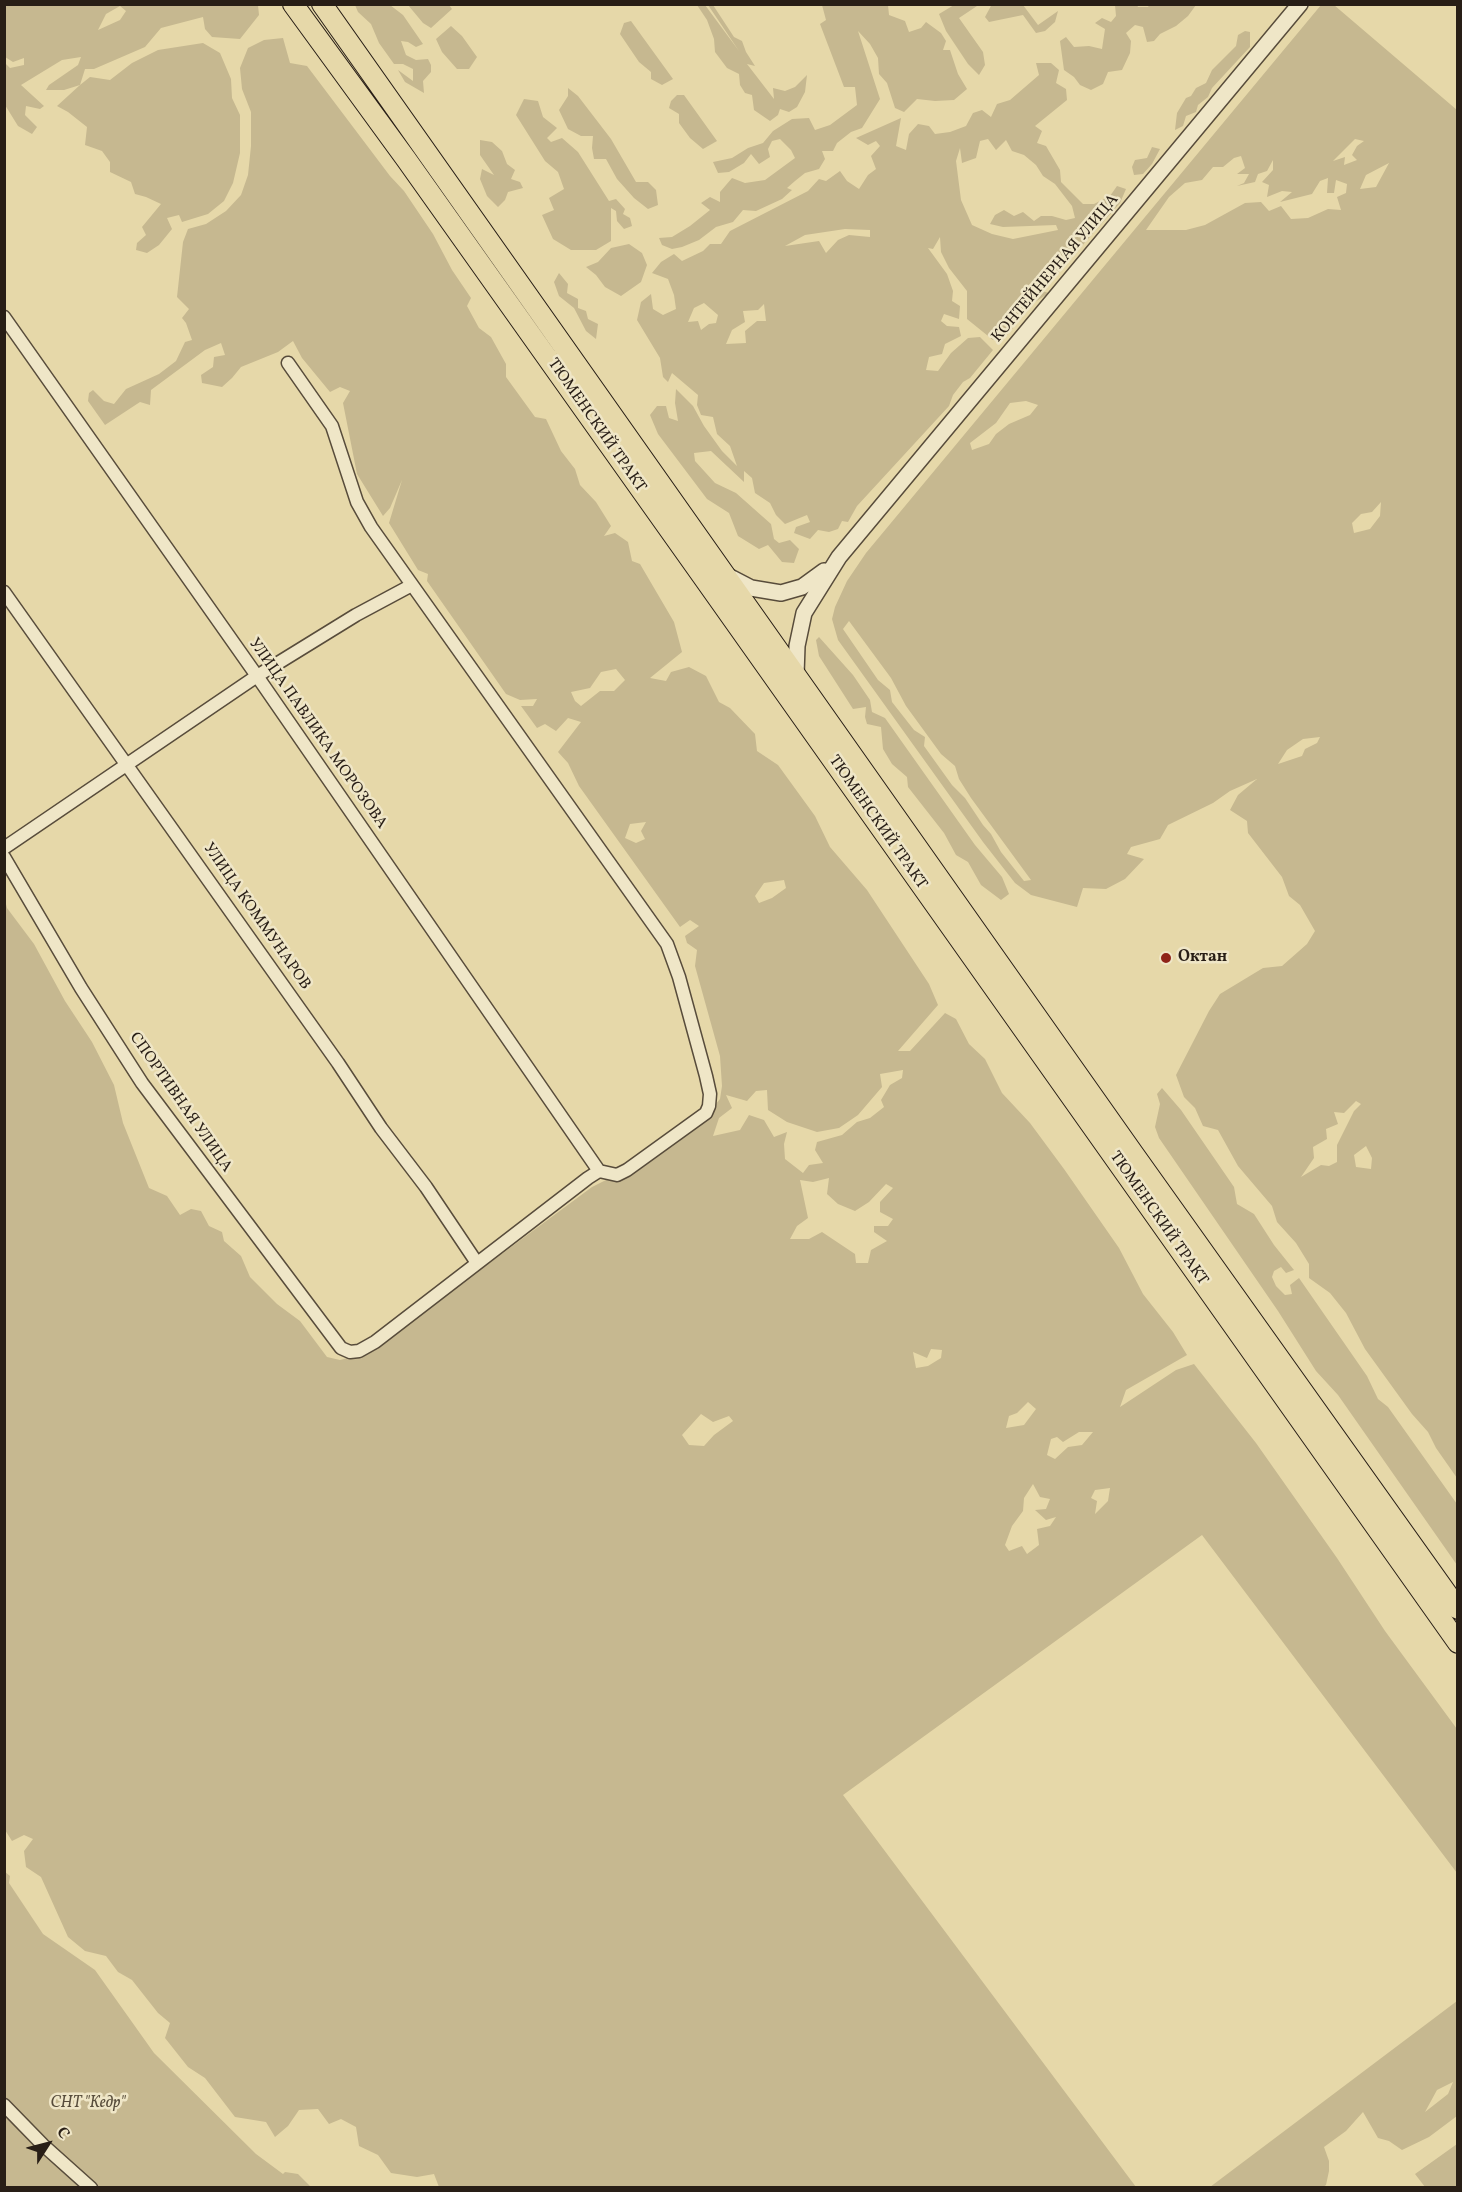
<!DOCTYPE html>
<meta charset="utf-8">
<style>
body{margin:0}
#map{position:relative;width:1462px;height:2192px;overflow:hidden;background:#e6d8a9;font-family:Vollkorn,serif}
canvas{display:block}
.frame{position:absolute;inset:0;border:6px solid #281e16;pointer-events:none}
.north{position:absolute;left:18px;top:2114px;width:60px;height:60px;-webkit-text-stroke:4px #efe6c7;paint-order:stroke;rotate:54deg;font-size:16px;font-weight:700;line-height:24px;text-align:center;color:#281e16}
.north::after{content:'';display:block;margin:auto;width:21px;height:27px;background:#281e16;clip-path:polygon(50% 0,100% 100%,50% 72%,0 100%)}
</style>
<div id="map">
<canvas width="1462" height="2192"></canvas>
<div class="frame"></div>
<div class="north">С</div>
</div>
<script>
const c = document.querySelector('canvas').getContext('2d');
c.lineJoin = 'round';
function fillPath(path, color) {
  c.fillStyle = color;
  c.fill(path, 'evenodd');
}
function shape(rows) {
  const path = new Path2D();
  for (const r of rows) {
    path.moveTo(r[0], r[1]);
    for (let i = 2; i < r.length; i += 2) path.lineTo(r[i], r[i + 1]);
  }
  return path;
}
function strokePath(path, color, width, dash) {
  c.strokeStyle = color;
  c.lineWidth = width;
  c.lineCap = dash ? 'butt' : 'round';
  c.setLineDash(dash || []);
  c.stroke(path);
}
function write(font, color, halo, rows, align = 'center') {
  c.font = font + ' Vollkorn,serif';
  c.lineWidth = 5;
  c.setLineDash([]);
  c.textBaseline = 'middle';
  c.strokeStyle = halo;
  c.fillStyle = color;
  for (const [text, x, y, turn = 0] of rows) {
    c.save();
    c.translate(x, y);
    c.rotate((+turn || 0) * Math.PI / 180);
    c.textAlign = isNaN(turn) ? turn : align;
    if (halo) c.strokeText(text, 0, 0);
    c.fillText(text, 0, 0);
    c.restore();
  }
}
fillPath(shape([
 [244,4,258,5,259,15,240,39,212,37,205,29,203,17,161,28,145,47,94,69,85,69,80,85,90,77,110,80,132,63,158,50,203,43,220,53,231,79,232,98,240,115,240,153,233,183,224,201,208,214,182,222,179,215,167,218,172,229,159,245,147,253,136,250,137,243,146,235,142,227,161,204,146,197,135,194,131,182,110,172,110,162,102,151,85,145,87,127,68,112,57,106,80,85,64,90,46,90,49,85,78,65,81,57,62,60,21,85,44,106,40,109,26,106,25,115,37,127,32,134,18,126,5,105,5,63,10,68,24,65,24,58,13,62,5,57,5,5],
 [120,6,126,11,120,20,98,30,106,14],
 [992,4,1023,5,1038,25,1058,11,1055,22,1045,31,1036,33,1023,15,989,22,985,17],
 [1150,4,1196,5,1188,16,1176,26,1160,34,1154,41,1147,42,1143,27,1135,25,1126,33,1131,41,1130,53,1122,70,1108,72,1103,84,1091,90,1080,85,1074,77,1064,70,1060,41,1066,37,1074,47,1089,46,1102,49,1105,29,1095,23,1102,18,1111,22,1116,16,1115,5,1137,5,1138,7,1148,7],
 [355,5,390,5,403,15,423,44,416,47,408,42,401,41,406,55,416,60,428,59,431,65,431,72,423,81,424,93,405,82,398,70,413,81,413,69,403,64,394,64,379,43,371,24,358,12],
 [408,5,449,5,452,9,431,28,423,23],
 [697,5,705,5,739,51,708,5,713,5,734,37,742,41,746,52,755,66,747,64,774,99,773,88,785,91,795,87,807,75,805,92,797,107,789,112,780,109,778,115,770,121,754,110,752,95,745,93,740,85,739,74,727,68,715,52,714,39,707,20],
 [822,5,888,5,889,15,905,21,909,32,921,28,926,22,941,33,946,41,943,50,950,50,958,74,967,89,954,100,935,101,917,99,904,112,895,108,887,83,879,74,878,58,870,44,858,31,880,99,862,128,851,132,837,143,833,151,822,151,825,159,819,169,805,173,795,181,787,188,792,190,782,199,756,211,743,210,733,222,716,227,699,240,682,247,672,249,662,245,659,238,672,237,690,226,710,210,701,203,710,197,720,202,720,192,732,178,745,183,765,180,795,158,791,150,780,139,772,141,768,149,770,157,759,164,751,154,744,163,729,172,718,173,713,162,732,158,748,148,763,143,773,131,792,119,809,118,815,130,830,125,857,105,855,87,844,87,820,24,826,20],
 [954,5,983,5,977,6,959,18,983,52,985,65,979,75,968,64,946,31,939,14],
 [1321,5,1334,5,1457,110,1457,1478,1436,1448,1428,1432,1412,1414,1365,1349,1346,1313,1330,1293,1309,1278,1309,1264,1296,1243,1277,1222,1272,1206,1238,1166,1218,1130,1203,1126,1195,1108,1184,1097,1176,1075,1209,1011,1220,994,1263,968,1282,966,1307,944,1315,931,1300,905,1289,896,1282,877,1248,833,1247,821,1230,810,1238,795,1257,779,1230,791,1213,803,1168,825,1160,839,1131,847,1127,854,1144,859,1125,879,1106,889,1083,888,1077,907,1031,895,1015,883,983,842,838,640,832,619,835,607,847,581,866,553],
 [1355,139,1364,141,1357,146,1352,155,1357,160,1344,165,1345,157,1333,161],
 [1241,156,1245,168,1237,174,1249,174,1244,183,1237,186,1255,182,1258,174,1267,171,1273,160,1273,170,1262,182,1269,185,1267,197,1282,191,1292,192,1280,202,1312,194,1320,181,1328,178,1327,193,1334,193,1336,180,1347,184,1346,193,1337,197,1341,210,1328,209,1308,218,1291,219,1281,206,1269,211,1261,202,1245,203,1205,225,1186,230,1146,230,1169,197,1185,183,1202,180,1213,167,1223,167,1234,158],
 [1389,163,1376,187,1360,189,1366,175],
 [1026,401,1038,405,1030,415,1009,424,996,434,989,444,972,450,970,443,996,423,1010,403],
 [1381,502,1380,516,1370,529,1354,533,1352,523,1361,514,1372,512],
 [849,621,891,678,906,706,941,754,955,766,959,779,971,798,1031,880,1024,881,1001,852,991,834,983,825,965,798,952,785,924,746,925,737,914,730,892,702,890,690,878,680,843,629],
 [1320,737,1317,743,1305,749,1302,756,1278,764,1287,750,1303,739],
 [1356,1101,1361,1104,1354,1111,1337,1145,1337,1162,1329,1166,1321,1165,1301,1177,1314,1158,1313,1147,1327,1139,1326,1129,1338,1124,1334,1112,1344,1113],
 [1366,1146,1372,1158,1371,1169,1356,1167,1354,1155],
 [631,21,673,79,662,85,651,79,651,72,639,62,620,34,624,23],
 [451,26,462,36,477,57,469,69,457,69,442,52,436,39],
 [1245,31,1250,32,1250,47,1212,88,1208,97,1198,105,1196,112,1186,116,1183,126,1175,130,1177,113,1186,98,1191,96,1196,88,1206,83,1212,70,1236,46,1238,35],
 [283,38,290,63,307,66,390,176,404,191,433,234,452,270,471,298,467,306,479,328,491,337,506,364,506,377,535,417,546,419,561,451,575,469,580,485,596,502,611,526,604,536,615,533,628,542,632,561,640,564,674,622,682,652,650,678,666,681,671,672,689,667,706,676,719,702,730,708,755,734,757,751,778,765,815,816,830,847,867,890,929,984,938,1005,898,1051,910,1051,945,1013,956,1019,969,1044,985,1059,1002,1093,1030,1123,1064,1169,1119,1248,1143,1294,1173,1332,1187,1355,1126,1390,1120,1407,1176,1370,1194,1364,1256,1443,1337,1558,1385,1631,1457,1729,1457,1873,1202,1535,843,1795,1136,2187,439,2187,434,2174,417,2177,391,2173,378,2155,359,2146,356,2127,341,2119,329,2124,318,2109,299,2110,288,2126,275,2137,266,2122,235,2117,205,2078,188,2067,165,2038,170,2023,158,2013,132,1980,118,1972,106,1956,85,1951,68,1937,41,1877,26,1867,24,1851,33,1839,24,1835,12,1841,5,1830,4,896,7,908,34,944,65,1001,92,1042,114,1085,123,1123,149,1188,167,1196,180,1215,191,1209,201,1211,209,1226,222,1232,224,1241,241,1256,250,1277,277,1304,300,1321,327,1357,340,1360,360,1355,387,1339,592,1187,610,1178,706,1116,720,1099,722,1086,720,1056,695,966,697,950,687,943,685,936,699,926,690,920,680,927,579,786,568,763,558,752,581,722,568,718,556,731,545,724,537,728,521,706,533,706,537,699,520,700,506,694,427,581,428,574,418,570,389,523,402,480,390,508,383,516,357,474,343,403,350,391,340,387,330,392,302,358,293,341,278,352,241,367,232,378,222,387,202,383,201,375,213,367,214,357,225,355,221,343,205,350,151,390,150,405,140,402,105,425,88,401,89,393,93,390,104,401,114,404,126,389,159,374,176,361,185,342,192,340,186,323,182,318,189,309,177,297,183,242,188,229,206,224,226,211,241,195,248,175,251,146,251,112,242,89,240,68,248,48,264,40],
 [616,669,625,680,614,691,600,691,581,706,575,701,571,692,590,688,601,672],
 [646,822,641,831,645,839,636,843,625,838,630,824],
 [784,880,786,888,772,898,759,903,755,896,764,883],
 [903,1070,902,1078,890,1085,881,1100,884,1107,870,1118,857,1122,842,1135,817,1142,815,1150,823,1163,809,1165,803,1173,785,1159,784,1144,787,1132,774,1137,764,1120,749,1115,740,1130,713,1136,719,1118,732,1108,726,1095,747,1101,756,1091,767,1090,768,1110,787,1122,817,1132,839,1128,858,1115,882,1087,880,1074],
 [829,1178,827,1194,838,1204,855,1211,869,1202,886,1184,893,1188,880,1202,880,1212,893,1219,888,1226,874,1226,874,1232,887,1241,871,1250,868,1263,856,1263,855,1254,822,1232,809,1239,790,1239,797,1226,808,1218,800,1180,813,1182],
 [931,1349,942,1350,941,1358,928,1366,916,1368,913,1352,927,1358],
 [1028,1402,1036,1409,1024,1425,1006,1428,1009,1416,1017,1413],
 [701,1414,713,1422,729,1416,733,1421,714,1435,704,1446,689,1445,682,1435],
 [1079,1432,1093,1432,1082,1445,1068,1447,1055,1459,1047,1455,1051,1439,1057,1437,1063,1442],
 [1033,1484,1040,1497,1050,1499,1046,1509,1035,1510,1046,1520,1056,1517,1050,1526,1037,1529,1039,1545,1027,1554,1022,1546,1009,1551,1005,1545,1012,1526,1023,1511,1024,1498],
 [1110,1488,1108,1501,1095,1514,1097,1501,1091,1498,1095,1490],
 [1036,63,1051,63,1059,70,1056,83,1066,89,1067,100,1035,126,1042,131,1037,143,1046,146,1060,170,1061,182,1083,204,1094,204,1110,196,1117,186,1126,189,1120,203,1042,291,1049,293,1035,302,1007,335,993,340,967,319,967,291,949,268,941,252,940,237,933,249,928,248,947,274,953,291,952,301,960,306,959,319,944,314,941,321,947,326,959,327,961,336,945,344,942,354,929,357,926,370,938,371,951,353,968,338,980,337,993,350,970,378,963,382,953,395,949,406,857,506,848,522,842,521,838,529,829,532,818,530,810,539,794,533,796,527,810,522,807,515,785,524,776,515,770,503,755,493,752,478,744,471,744,482,711,451,694,453,695,461,715,483,736,493,771,524,774,539,779,543,790,540,799,549,794,563,782,562,768,545,759,549,738,536,729,513,707,499,658,434,650,415,657,406,666,406,669,418,678,421,675,403,676,389,693,406,704,426,722,451,737,466,730,446,717,434,713,417,701,415,697,405,698,395,672,373,668,382,663,377,660,358,637,320,641,302,651,294,653,309,663,315,676,309,674,295,668,279,652,273,661,262,674,254,682,261,703,251,710,244,721,244,730,231,808,191,819,179,826,181,840,171,847,181,859,189,868,175,876,169,871,156,880,146,876,141,868,145,856,138,901,118,896,146,906,150,909,134,918,124,929,126,935,134,950,132,966,126,973,113,982,110,991,117,997,104,1010,100,1039,75],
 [988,139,996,150,1006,140,1012,151,1024,155,1036,165,1043,176,1055,184,1072,206,1075,218,1066,220,1052,216,1041,216,1034,221,1023,212,1014,216,1004,210,995,215,990,224,1003,227,1056,225,1058,230,1013,239,992,234,972,225,961,200,956,161,960,148,962,163,976,158,980,141],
 [845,229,870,230,870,237,849,235,838,240,826,253,819,241,785,246,805,235],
 [704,303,718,315,716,323,709,324,701,330,698,321,688,322,694,308],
 [764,304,766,321,757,321,745,331,746,343,726,344,732,330,745,322,743,311,758,310],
 [568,88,578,96,611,139,636,182,648,182,656,190,658,205,648,209,634,198,617,179,606,159,594,159,592,148,593,136,581,136,568,129,559,110,568,96],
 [677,95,684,95,717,141,703,149,690,138,679,123,679,114,669,108,671,101],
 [524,99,538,101,543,117,557,128,547,138,551,142,562,138,578,152,609,201,616,199,625,209,623,214,630,218,632,226,624,229,617,221,616,211,611,208,611,241,596,250,571,250,553,239,547,226,542,215,554,210,549,198,564,189,558,172,545,161,516,115],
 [480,140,492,142,502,151,507,164,515,170,511,179,520,182,523,188,508,192,505,200,498,207,487,196,480,179,482,169,494,175,480,155],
 [1152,147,1160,149,1152,164,1143,174,1134,175,1132,167,1135,160,1147,158],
 [629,244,642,253,647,265,641,282,621,296,605,287,596,275,586,267,598,262,611,248],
 [559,273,568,284,567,293,578,299,578,308,586,311,588,319,598,324,596,339,586,331,574,308,559,296,554,282],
 [819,637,853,675,870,700,872,712,885,718,975,845,1002,877,1009,894,1001,900,981,885,968,862,956,855,944,833,908,787,907,777,892,764,883,749,881,727,867,724,865,717,866,707,853,709,819,656,816,640],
 [1162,1088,1181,1110,1234,1187,1237,1204,1254,1214,1274,1245,1294,1270,1286,1273,1281,1267,1274,1271,1272,1277,1276,1286,1285,1295,1292,1294,1290,1285,1299,1278,1367,1376,1378,1399,1388,1407,1457,1504,1457,1565,1338,1395,1316,1371,1278,1311,1159,1138,1155,1127,1160,1104,1157,1094],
 [4,1871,10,1876,9,1883,43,1934,95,1970,154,2053,256,2154,283,2174,285,2172,298,2174,311,2187,5,2187],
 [1457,2001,1457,2116,1429,2137,1402,2150,1389,2141,1378,2138,1363,2112,1346,2131,1324,2147,1329,2161,1329,2171,1326,2185,1323,2187,1210,2187],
 [1453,2082,1448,2094,1425,2112,1437,2090],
 [1457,2144,1457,2187,1425,2187,1415,2174]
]), '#c6b890');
const minor = shape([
 [4,317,257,676,599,1171],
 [4,592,338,1063,381,1128,426,1187,477,1263],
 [4,848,257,676,356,615,412,585],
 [4,857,81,988,142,1083,341,1348,350,1352,359,1351,375,1342,588,1178,599,1171,617,1175,627,1170,706,1113,709,1106,710,1094,706,1076,679,977,667,944,371,527,357,502,332,426,288,363],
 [4,2105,43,2145,91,2188]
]);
const tertiary = shape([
 [726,575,751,588,781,593,802,587,824,571],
 [796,675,797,646,804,613,839,557,1300,4]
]);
const primary = shape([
 [293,4,406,159,705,580,1458,1643],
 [322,4,1133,1153,1458,1609]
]);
strokePath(minor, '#584c3b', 15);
strokePath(tertiary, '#584c3b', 18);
strokePath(primary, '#281e16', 22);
strokePath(minor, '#efe6c7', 12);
strokePath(tertiary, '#efe6c7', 15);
strokePath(primary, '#e6d8a9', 20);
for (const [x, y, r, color] of [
 [1166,958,6,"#8f2418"]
]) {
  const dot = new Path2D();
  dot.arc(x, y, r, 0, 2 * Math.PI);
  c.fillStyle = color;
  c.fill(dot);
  strokePath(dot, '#efe6c7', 2);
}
write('16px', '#281e16', '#efe6c7', [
 ["КОНТЕЙНЕРНАЯ УЛИЦА",1056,269,-50],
 ["ТЮМЕНСКИЙ ТРАКТ",596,426,55],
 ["УЛИЦА ПАВЛИКА МОРОЗОВА",317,734,55],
 ["ТЮМЕНСКИЙ ТРАКТ",877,823,55],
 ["УЛИЦА КОММУНАРОВ",256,917,55],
 ["СПОРТИВНАЯ УЛИЦА",180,1103,55],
 ["ТЮМЕНСКИЙ ТРАКТ",1158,1219,55]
]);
write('bold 16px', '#281e16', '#efe6c7', [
 ["Октан",1178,958]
], 'left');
write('italic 16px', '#574c3b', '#efe6c7', [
 ["СНТ \"Кедр\"",88,2104]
]);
</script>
